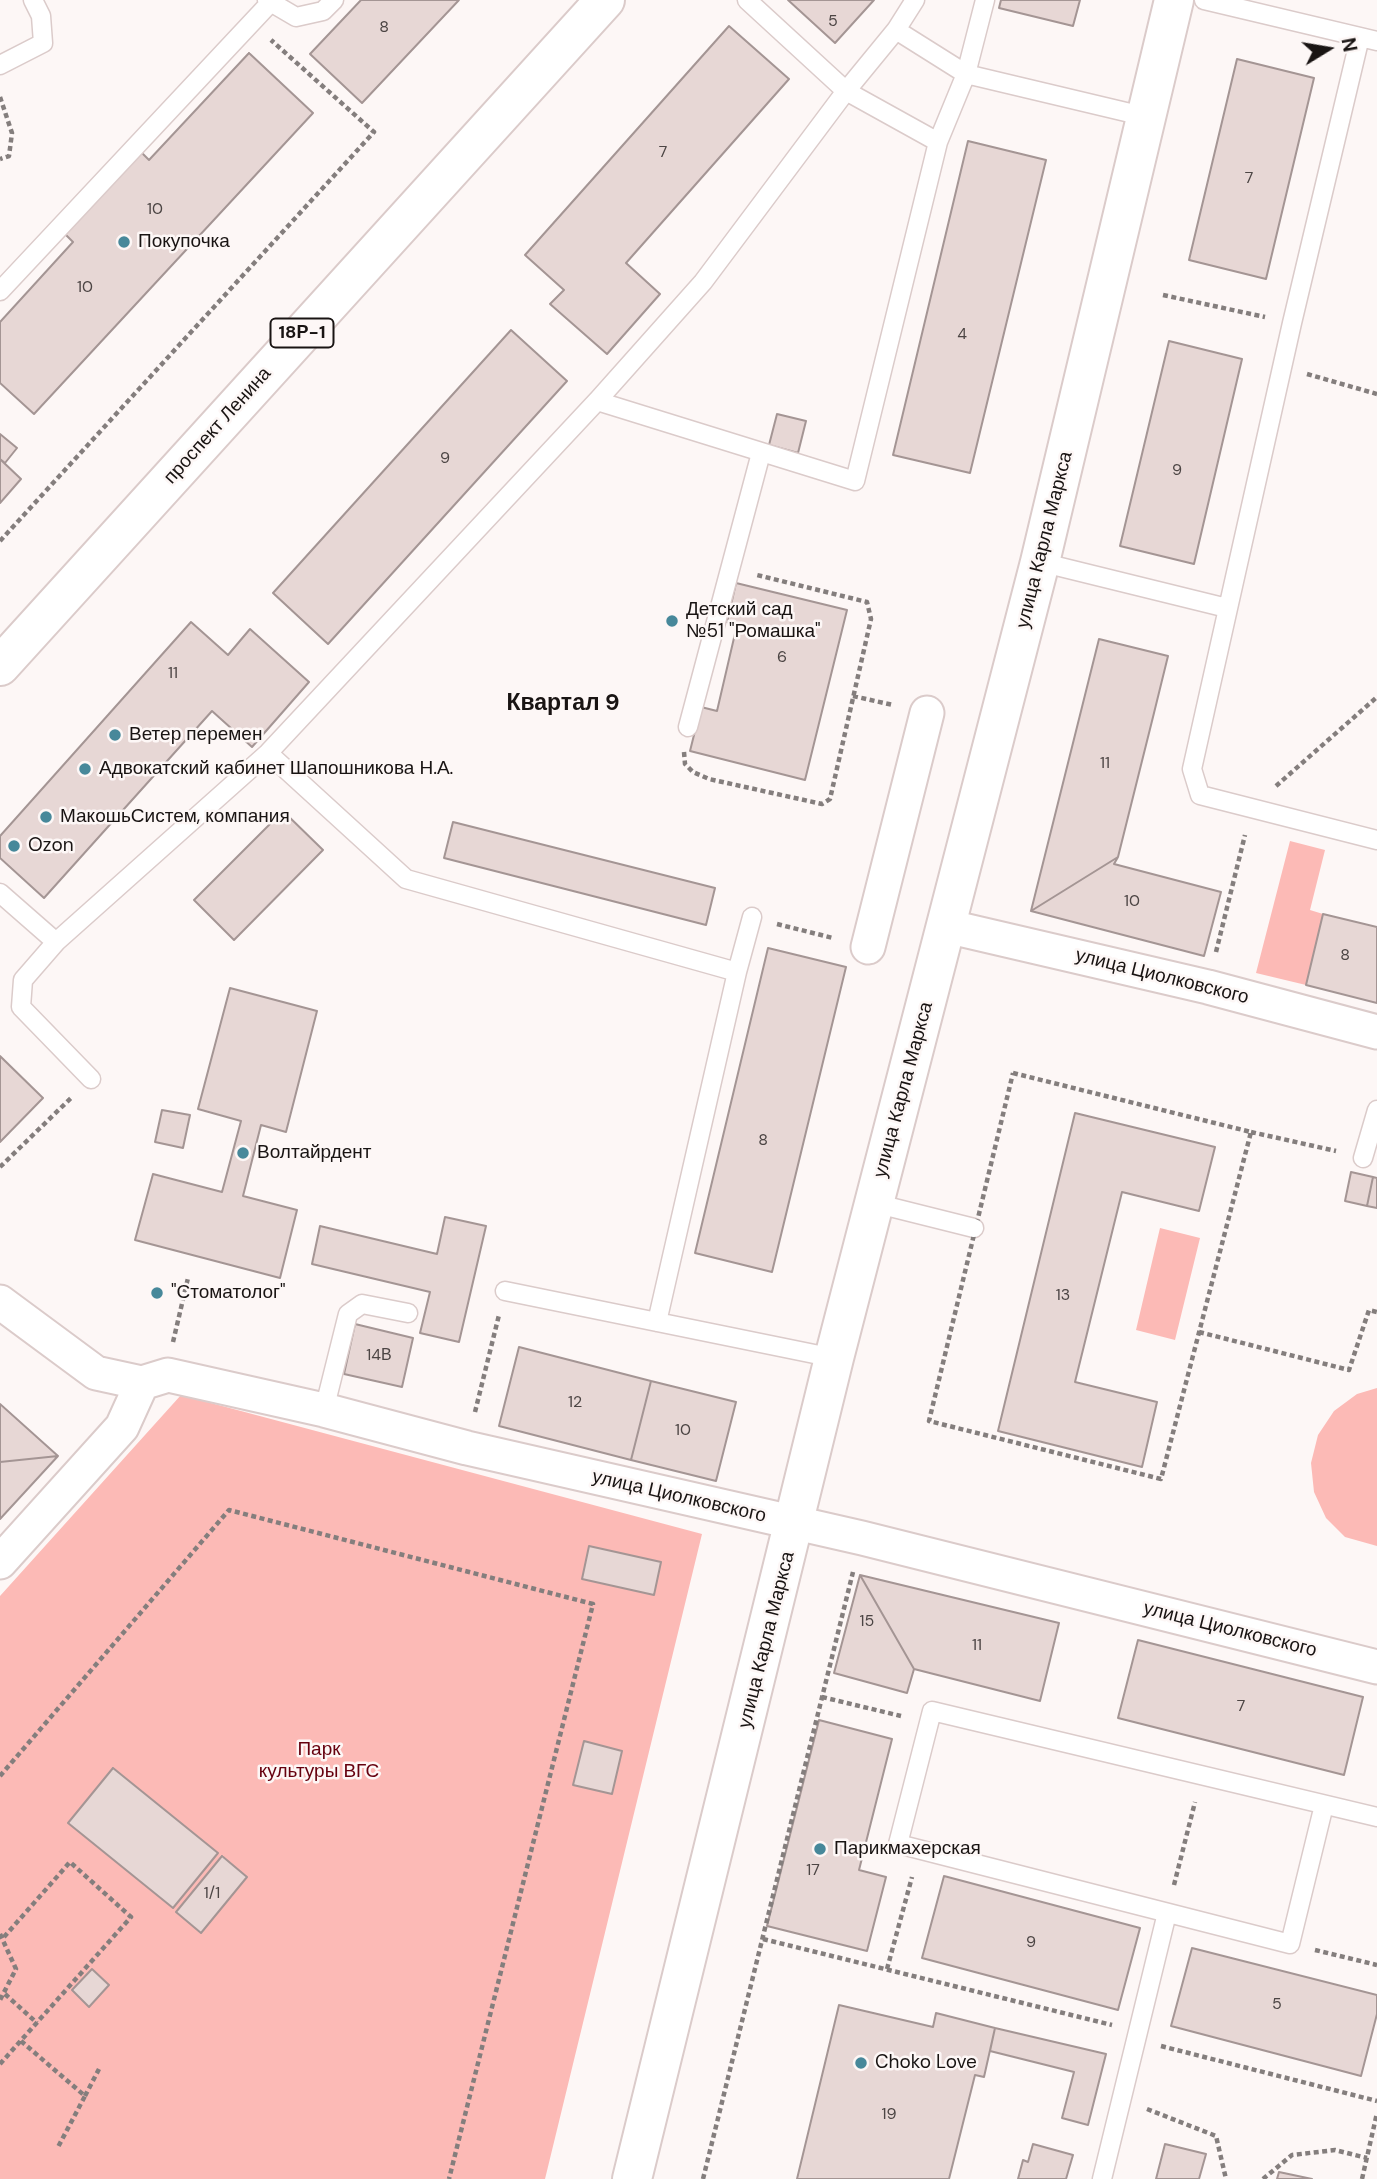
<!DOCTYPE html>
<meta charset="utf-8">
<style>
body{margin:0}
#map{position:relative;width:1377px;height:2179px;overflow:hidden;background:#fdf7f6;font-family:"DM Sans",sans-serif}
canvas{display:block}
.north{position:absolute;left:1293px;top:14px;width:70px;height:70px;-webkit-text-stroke:5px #fdf7f6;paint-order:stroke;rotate:79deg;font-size:19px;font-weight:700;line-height:28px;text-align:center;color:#191413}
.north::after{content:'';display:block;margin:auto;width:24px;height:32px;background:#191413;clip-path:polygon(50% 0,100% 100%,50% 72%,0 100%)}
</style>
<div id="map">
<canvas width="1377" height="2179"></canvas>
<div class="north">N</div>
</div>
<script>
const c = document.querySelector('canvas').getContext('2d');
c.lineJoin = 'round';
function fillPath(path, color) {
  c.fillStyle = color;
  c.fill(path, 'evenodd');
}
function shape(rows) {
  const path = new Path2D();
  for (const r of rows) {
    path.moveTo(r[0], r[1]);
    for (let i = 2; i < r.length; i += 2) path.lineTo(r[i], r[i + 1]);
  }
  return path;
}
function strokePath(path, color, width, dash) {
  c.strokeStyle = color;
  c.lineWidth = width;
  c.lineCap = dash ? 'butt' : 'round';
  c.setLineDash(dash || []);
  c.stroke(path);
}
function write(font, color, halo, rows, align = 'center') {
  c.font = font + ' "DM Sans",sans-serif';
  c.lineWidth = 5;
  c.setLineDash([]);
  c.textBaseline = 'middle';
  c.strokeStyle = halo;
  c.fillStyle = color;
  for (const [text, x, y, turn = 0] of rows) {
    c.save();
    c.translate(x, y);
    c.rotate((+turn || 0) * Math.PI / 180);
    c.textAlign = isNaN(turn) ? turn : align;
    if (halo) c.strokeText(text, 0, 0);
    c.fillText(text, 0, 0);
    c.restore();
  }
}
fillPath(shape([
 [1290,841,1325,850,1310,910,1323,914,1306,985,1256,973],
 [1160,1228,1200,1238,1175,1340,1136,1330],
 [1377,1388,1377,1546,1345,1537,1326,1518,1314,1492,1311,1463,1318,1435,1334,1411,1357,1394],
 [181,1395,702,1534,545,2179,0,2179,0,1596]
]), '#fcbab6');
const building = shape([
 [459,0,362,103,310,54,361,0,459,0],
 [788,0,874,0,835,43,788,0],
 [1001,0,1080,0,1073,26,999,8,1001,0],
 [729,26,789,79,626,263,660,294,607,354,550,304,564,290,525,255,729,26],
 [249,53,313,113,34,414,0,383,0,322,73,242,65,234,109,186,141,152,149,160,249,53],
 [1237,59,1314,78,1266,279,1189,260,1237,59],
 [968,141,1046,160,970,473,893,455,968,141],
 [511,330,567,381,328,644,273,593,511,330],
 [1169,341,1242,359,1194,564,1120,546,1169,341],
 [777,414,806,421,798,453,769,445,777,414],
 [0,434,17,448,5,463,0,459,0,434],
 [0,459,21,479,0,503,0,459],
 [736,583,847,610,805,780,690,751,701,707,717,711,737,625,727,622,736,583],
 [191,622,228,655,250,629,309,682,252,747,212,711,44,898,0,858,0,836,191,622],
 [1099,639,1168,656,1153,717,1118,857,1031,911,1099,639],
 [283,811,323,850,234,940,194,900,283,811],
 [453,822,715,888,706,925,444,858,453,822],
 [1118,857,1114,864,1221,892,1204,956,1031,911,1118,857],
 [1323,914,1377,927,1377,1003,1306,985,1323,914],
 [768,948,846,967,772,1272,695,1253,768,948],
 [230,988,317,1011,286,1132,261,1125,243,1196,297,1210,280,1278,135,1240,153,1174,222,1192,241,1121,198,1109,230,988],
 [0,1056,43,1098,0,1142,0,1056],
 [162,1110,190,1115,183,1148,155,1142,162,1110],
 [1075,1113,1215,1147,1199,1211,1122,1192,1075,1382,1157,1402,1142,1467,998,1431,1075,1113],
 [1351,1172,1373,1177,1367,1206,1345,1201,1351,1172],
 [1373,1177,1377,1178,1377,1208,1367,1206,1373,1177],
 [445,1217,486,1226,459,1342,420,1333,430,1292,312,1264,320,1226,437,1254,445,1217],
 [355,1324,413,1338,402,1387,344,1374,355,1324],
 [519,1347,651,1381,631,1460,499,1426,519,1347],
 [651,1381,736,1402,716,1481,631,1460,651,1381],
 [0,1404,58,1456,0,1462,0,1404],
 [58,1456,0,1519,0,1462,58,1456],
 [589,1546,661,1562,654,1595,582,1579,589,1546],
 [860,1575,1059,1623,1040,1701,914,1669,860,1575],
 [860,1575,914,1669,907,1693,834,1673,860,1575],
 [1138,1640,1363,1697,1344,1775,1118,1718,1138,1640],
 [819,1720,892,1739,859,1870,886,1877,867,1951,767,1926,819,1720],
 [584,1741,622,1751,612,1794,573,1785,584,1741],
 [113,1768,218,1853,173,1908,68,1823,113,1768],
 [222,1856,247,1877,201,1933,176,1912,222,1856],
 [944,1876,1140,1928,1118,2010,922,1958,944,1876],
 [1192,1948,1377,1995,1377,2014,1361,2076,1171,2026,1192,1948],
 [92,1969,109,1985,89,2007,72,1990,92,1969],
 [839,2005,933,2027,936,2013,995,2028,984,2077,975,2075,949,2179,797,2179,839,2005],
 [995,2028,1106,2054,1088,2125,1062,2118,1074,2072,990,2051,995,2028],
 [1033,2144,1073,2155,1066,2179,1018,2179,1023,2160,1028,2162,1033,2144],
 [1165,2144,1206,2154,1199,2179,1156,2179,1165,2144],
 [1279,2172,1312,2179,1277,2179,1279,2172]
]);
fillPath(building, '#e7d7d5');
strokePath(building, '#a49594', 2);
const lane = shape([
 [267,0,296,17,323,11,334,0],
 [747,0,846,91,938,142],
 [1204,0,1377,41],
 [896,30,966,74,1147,117],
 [1360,37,1292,323,1192,769,1200,795,1377,840],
 [0,65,43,43,41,16,33,0],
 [0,291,269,4],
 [597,401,855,481,938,142,966,74,985,0],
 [1040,562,1227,608],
 [688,727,761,453],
 [268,753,406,879,737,972,657,1322],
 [0,893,56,942],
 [737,972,752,917],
 [91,1079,21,1007,23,980,56,942,268,753,597,401,703,282,846,91,896,30,915,0],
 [1363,1158,1377,1110],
 [874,1203,974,1228],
 [505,1291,834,1358],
 [324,1410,348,1314,362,1304,408,1313],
 [1324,1805,1290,1944,898,1844,932,1711,1377,1817],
 [1102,2179,1167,1913]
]);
const street = shape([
 [946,926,1208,987,1377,1032],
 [868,947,927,713],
 [0,1302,96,1373,142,1383,168,1375,324,1410,467,1448,862,1538,1377,1667],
 [0,1562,122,1427,142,1383]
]);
const secondary = shape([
 [632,2179,834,1358,1040,562,1174,0]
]);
const primary = shape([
 [0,666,605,0]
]);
strokePath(lane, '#dbcbca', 21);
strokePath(street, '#dbcbca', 37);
strokePath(secondary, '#dbcbca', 42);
strokePath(primary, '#dbcbca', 42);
strokePath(shape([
 [0,97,12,133,9,156,0,159],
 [1163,295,1265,317],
 [1307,374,1377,394],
 [0,541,374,132,271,40],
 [853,696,893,705],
 [684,752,685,764,693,772,709,779,822,804,830,799,871,619,867,602,757,575],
 [1276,786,1377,697],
 [777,924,833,938],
 [1216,952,1245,835],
 [1013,1073,1251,1132,1161,1479,929,1421,1013,1073],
 [1251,1132,1336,1151],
 [0,1167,72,1097],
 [1199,1332,1349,1370,1369,1310,1377,1312],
 [173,1342,188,1278],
 [475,1412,499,1315],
 [822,1697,901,1716],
 [0,1776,229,1510,593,1604,449,2179],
 [1174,1885,1195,1802],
 [0,1934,16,1969,0,2000],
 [763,1939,1112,2025],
 [1315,1950,1377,1965],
 [887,1969,912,1877],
 [5,1994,37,2023],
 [21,2041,85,2096,57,2149],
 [1161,2046,1377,2101],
 [0,2064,131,1917,70,1862,4,1937],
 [85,2096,99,2069],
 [1147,2109,1216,2136,1226,2179],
 [703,2179,853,1572],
 [1263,2179,1292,2155,1335,2150,1367,2158],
 [1362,2179,1377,2113]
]), '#847e7d', 4.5, [5, 3.5]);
strokePath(lane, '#fff', 18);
strokePath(street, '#fff', 33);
strokePath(secondary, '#fff', 38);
strokePath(primary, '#fff', 38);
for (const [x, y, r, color] of [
 [124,242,7,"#47889a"],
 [672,621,7,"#47889a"],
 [115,735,7,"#47889a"],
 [85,769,7,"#47889a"],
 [46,817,7,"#47889a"],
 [14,846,7,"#47889a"],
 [243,1153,7,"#47889a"],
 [157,1293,7,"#47889a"],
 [820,1849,7,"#47889a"],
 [861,2063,7,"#47889a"]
]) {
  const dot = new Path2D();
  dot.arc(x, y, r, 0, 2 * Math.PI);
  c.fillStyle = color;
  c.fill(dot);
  strokePath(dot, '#fdf7f6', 2.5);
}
write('16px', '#4c4544', null, [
 ["5",833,22],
 ["8",384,28],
 ["7",663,153],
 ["7",1249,179],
 ["10",155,210],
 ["10",85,288],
 ["4",962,335],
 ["9",445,459],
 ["9",1177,471],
 ["6",782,658],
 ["11",173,674],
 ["11",1105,764],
 ["10",1132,902],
 ["8",1345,956],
 ["8",763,1141],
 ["13",1063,1296],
 ["14В",379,1356],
 ["12",575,1403],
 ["10",683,1431],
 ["15",867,1622],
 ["11",977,1646],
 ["7",1241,1707],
 ["17",813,1871],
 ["1/1",212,1894],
 ["9",1031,1943],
 ["5",1277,2005],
 ["19",889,2115]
]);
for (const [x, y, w] of [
 [302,333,63]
]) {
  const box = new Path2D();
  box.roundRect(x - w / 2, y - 14.5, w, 29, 5);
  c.fillStyle = '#fdf7f6';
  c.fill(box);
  strokePath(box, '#191413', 2);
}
write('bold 18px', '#191413', null, [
 ["18Р-1",302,333]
]);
write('19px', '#191413', '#fdf7f6', [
 ["Покупочка",138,242],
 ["Детский сад",686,610],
 ["№51 \"Ромашка\"",686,632],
 ["Ветер перемен",129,735],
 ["Адвокатский кабинет Шапошникова Н.А.",99,769],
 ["МакошьСистем, компания",60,817],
 ["Ozon",28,846],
 ["Волтайрдент",257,1153],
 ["\"Стоматолог\"",171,1293],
 ["Парикмахерская",834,1849],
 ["Choko Love",875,2063]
], 'left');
write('19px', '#191413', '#fdf7f6', [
 ["проспект Ленина",218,426,-48],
 ["улица Карла Маркса",1045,540,-76],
 ["улица Циолковского",1162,977,14],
 ["улица Карла Маркса",904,1090,-75],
 ["улица Циолковского",679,1497,13],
 ["улица Циолковского",1230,1630,14],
 ["улица Карла Маркса",767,1640,-76]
]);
write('19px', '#66010f', '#fdf7f6', [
 ["Парк",319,1750],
 ["культуры ВГС",319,1772]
]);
write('bold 23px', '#191413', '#fdf7f6', [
 ["Квартал 9",563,704]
]);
</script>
